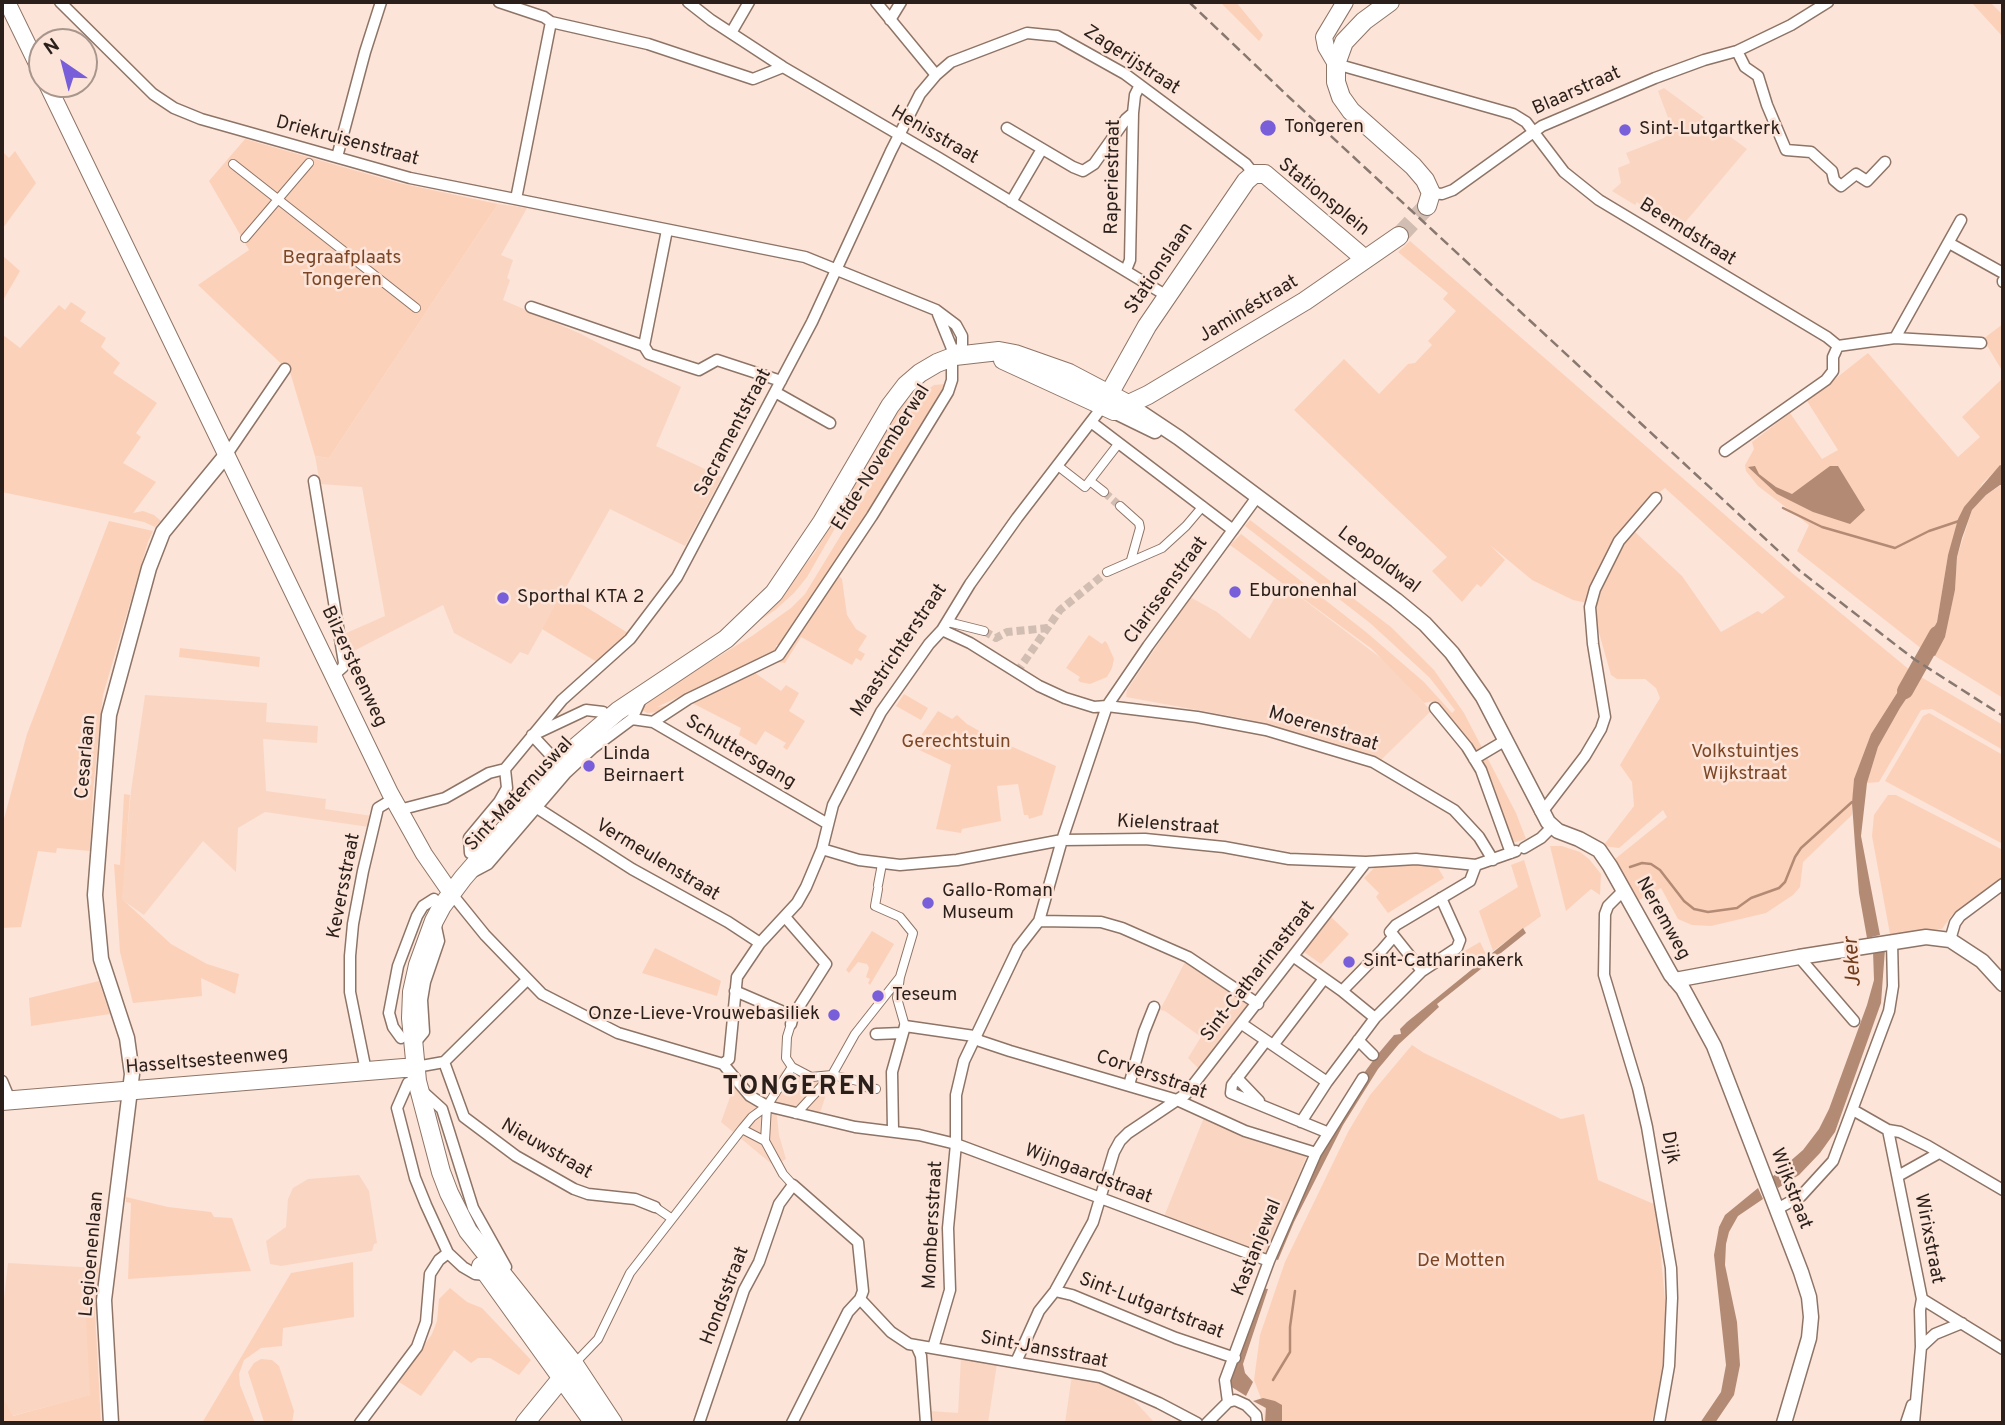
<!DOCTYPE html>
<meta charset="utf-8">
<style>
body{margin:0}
#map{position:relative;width:2005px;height:1425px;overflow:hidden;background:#fce4d8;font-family:Overpass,sans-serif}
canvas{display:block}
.frame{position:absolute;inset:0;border:4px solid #2a1f1a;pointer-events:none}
.north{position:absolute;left:28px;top:28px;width:70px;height:70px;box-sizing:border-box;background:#fce4d8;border:2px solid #a8958c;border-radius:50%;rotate:325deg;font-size:19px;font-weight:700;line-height:28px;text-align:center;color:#2a1f1a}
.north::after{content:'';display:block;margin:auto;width:24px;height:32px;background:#785fd9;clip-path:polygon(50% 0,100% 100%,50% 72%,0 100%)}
</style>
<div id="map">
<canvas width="2005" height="1425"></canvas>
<div class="frame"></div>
<div class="north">N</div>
</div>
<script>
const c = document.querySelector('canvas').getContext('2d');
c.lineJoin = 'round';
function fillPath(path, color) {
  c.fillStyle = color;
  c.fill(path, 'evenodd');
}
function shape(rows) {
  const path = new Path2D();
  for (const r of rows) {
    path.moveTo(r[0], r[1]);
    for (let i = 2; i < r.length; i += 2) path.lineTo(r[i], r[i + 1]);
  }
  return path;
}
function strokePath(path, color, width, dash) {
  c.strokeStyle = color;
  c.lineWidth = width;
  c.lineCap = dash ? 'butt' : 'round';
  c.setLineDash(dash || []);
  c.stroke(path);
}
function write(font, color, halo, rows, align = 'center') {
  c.font = font + ' Overpass,sans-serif';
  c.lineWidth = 5;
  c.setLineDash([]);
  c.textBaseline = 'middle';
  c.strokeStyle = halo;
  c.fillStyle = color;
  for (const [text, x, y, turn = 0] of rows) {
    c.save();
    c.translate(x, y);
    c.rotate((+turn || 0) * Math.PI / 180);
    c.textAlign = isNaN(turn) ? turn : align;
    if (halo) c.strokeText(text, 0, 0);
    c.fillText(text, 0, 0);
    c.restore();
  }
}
fillPath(shape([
 [1664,88,1747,149,1677,232,1657,215,1654,217,1637,202,1635,205,1612,191,1621,183,1618,168,1630,163,1626,153,1664,138,1668,133,1670,123,1658,91],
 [498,204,527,208,501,255,513,260,507,278,510,280,503,300,581,334,681,387,656,446,722,477,685,546,610,509,532,648,528,655,520,652,511,664,454,633,443,605,346,655,344,634,385,616,362,487,320,484,315,456,329,458],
 [1283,584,1390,665,1431,711,1381,760,1246,719,1126,697,1127,690,1190,597,1217,612,1250,639],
 [145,695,267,703,266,722,318,726,317,743,263,739,266,791,326,799,325,809,372,816,369,827,265,812,238,828,236,872,203,841,144,915,121,899,131,791],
 [1185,962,1250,1004,1200,1070,1188,1058,1201,1037,1165,1011,1160,1010],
 [782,1071,830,1082,820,1113,776,1107,779,1135,786,1159,774,1166,721,1122,734,1086,764,1100],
 [1205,1115,1307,1155,1266,1258,1163,1219],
 [359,1175,369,1191,377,1243,374,1244,372,1251,281,1266,270,1264,266,1241,286,1227,288,1199,293,1188,308,1179],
 [8,1263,99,1268,95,1315,99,1393,12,1416,2,1395,2,1316],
 [961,1358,997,1364,988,1423,930,1423,930,1411,958,1413],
 [1072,1375,1107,1384,1129,1395,1155,1423,1065,1423]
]), '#fad6c2');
fillPath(shape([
 [1220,2,1236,2,1263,35,1259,41],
 [1971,2,1990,2,2003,15,2003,37],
 [245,139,399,183,498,204,329,458,315,456,290,372,198,285,249,250,209,181],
 [2,151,9,158,15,151,36,183,3,228],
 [1410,241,1786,568,1911,671,1871,734,1854,779,1852,815,1803,862,1800,887,1793,895,1766,913,1711,926,1692,925,1678,919,1661,888,1639,900,1615,859,1667,817,1663,810,1619,848,1603,846,1634,806,1632,782,1620,765,1660,698,1656,688,1645,679,1617,679,1611,675,1594,615,1603,584,1622,546,1634,531,1682,576,1721,632,1758,611,1762,614,1785,597,1665,488,1652,498,1625,528,1587,603,1573,600,1532,580,1490,545,1505,560,1481,587,1477,584,1462,602,1432,571,1447,557,1294,410,1344,359,1379,394,1408,364,1415,363,1432,345,1428,341,1456,311,1443,299,1448,293,1398,252],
 [2,255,20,271,2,302],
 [71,302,86,312,80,321,106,338,101,347,120,363,113,373,157,403,136,433,141,437,123,463,156,482,133,513,143,511,154,515,161,521,155,527,144,522,2,492,2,334,20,348,59,305,65,310],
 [2003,324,2003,372,1983,339],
 [1868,353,1958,457,1980,437,1962,417,2003,378,2003,466,2000,466,1982,484,1948,555,1937,622,1922,649,1797,551,1809,525,1758,486,1746,471,1745,465,1754,449,1752,442,1790,413,1822,459,1838,450,1807,401],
 [946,384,881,497,876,498,876,503,780,645,776,645,776,652,657,707,669,705,670,706,660,712,647,713,642,710,650,700,664,690,752,636,791,608,805,594,858,507,920,395,934,385],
 [906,397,908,401,807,577,794,593,775,610,738,635,789,584,814,554],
 [2001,485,2003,485,2003,698,1935,656,1945,636,1955,590,1957,557,1972,510,1986,495],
 [1250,520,1391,627,1434,670,1464,713,1516,813,1526,839,1512,843,1492,781,1476,752,1434,701,1424,703,1372,649,1230,545,1241,534,1366,632,1424,682,1452,713,1455,710,1429,677,1370,623,1245,526],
 [109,521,153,531,148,542,103,695,93,791,90,851,57,848,56,853,38,851,21,927,2,928,2,826,27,734],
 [836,573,842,579,847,615,856,629,867,636,858,650,865,654,861,661,856,658,852,665,801,637,785,663,776,662],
 [562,592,628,633,597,662,542,629],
 [1089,635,1102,644,1105,641,1107,643,1114,659,1112,668,1107,677,1090,684,1080,682,1078,680,1080,677,1066,668],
 [180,648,260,657,259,667,179,657],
 [755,673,781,691,786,685,799,693,789,711,805,721,787,750,783,747,786,743,765,731,756,745,739,735,741,728,692,703],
 [1921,677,2003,725,2003,750,1932,709,1921,710,1879,782,1867,783,1878,747,1900,708],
 [904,694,928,708,921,720,896,706],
 [938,711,952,719,957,715,967,724,990,737,1056,766,1042,815,1029,819,1028,815,1024,815,1018,784,997,786,1001,821,962,829,961,833,936,829,951,765,913,747],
 [1929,713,2003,755,2003,844,1885,781,1923,716],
 [124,794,130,795,122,899,171,944,207,964,239,974,235,994,201,978,202,996,133,1003,120,952,114,864,120,865],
 [1888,795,1896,795,2003,850,2003,877,1952,915,1942,929,1890,934,1872,836,1874,815],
 [1550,846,1562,846,1580,852,1589,859,1601,874,1600,895,1591,889,1566,911],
 [1524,860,1541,916,1493,951,1479,911,1518,887,1511,865],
 [1408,864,1437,866,1444,878,1388,913,1376,897,1379,893,1364,878,1374,868],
 [1331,917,1349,934,1321,964,1304,952],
 [872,931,894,944,870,985,868,983,870,979,866,977,869,968,867,964,858,962,849,973,846,970],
 [1480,942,1486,954,1471,967,1468,966,1461,953],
 [655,948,721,981,717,996,642,973],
 [99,981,110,1014,31,1026,29,998],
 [1412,1045,1424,1053,1561,1119,1584,1114,1598,1180,1656,1205,1667,1321,1661,1391,1651,1423,1264,1423,1265,1409,1254,1380,1260,1335,1285,1262,1348,1132,1370,1095],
 [126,1197,168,1207,211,1212,214,1217,232,1218,251,1271,128,1279,131,1203,126,1202],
 [353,1262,354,1317,283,1328,282,1346,261,1348,244,1360,239,1374,240,1385,255,1423,202,1423,291,1273],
 [83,1267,99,1268,95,1315,101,1423,2,1423,2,1395,13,1416,90,1395],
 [450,1288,467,1302,482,1308,531,1360,519,1375,490,1358,478,1358,471,1363,454,1350,421,1396,399,1382,432,1334,437,1321,439,1299],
 [261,1359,272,1360,279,1366,294,1411,292,1423,264,1422,248,1372,254,1363]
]), '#fcd1ba');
fillPath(shape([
 [2000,465,2003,466,2003,485,2000,485,1986,495,1972,510,1962,538,1957,557,1955,590,1945,637,1935,656,1922,649,1937,622,1948,555,1958,519,1964,507],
 [1755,466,1759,474,1776,487,1792,494,1830,466,1838,466,1865,510,1850,524,1813,512,1777,494,1748,467],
 [1911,671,1921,677,1900,708,1878,747,1867,783,1861,836,1880,935,1867,938,1859,893,1855,845,1852,803,1854,779,1871,734],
 [1523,928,1526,933,1437,1004,1439,1007,1399,1044,1378,1069,1343,1125,1294,1222,1278,1260,1273,1258,1289,1219,1338,1123,1366,1079,1364,1073,1378,1054,1394,1035,1401,1034,1400,1029,1407,1022],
 [1885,949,1881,1003,1835,1132,1820,1153,1799,1175,1778,1188,1772,1177,1803,1150,1819,1129,1829,1109,1867,1005,1874,980,1873,951],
 [1758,1188,1763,1199,1738,1216,1729,1232,1726,1244,1725,1265,1737,1322,1740,1365,1734,1395,1715,1423,1700,1423,1721,1392,1726,1365,1714,1255,1719,1227,1725,1215],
 [1262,1288,1268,1289,1243,1364,1245,1373,1253,1382,1246,1396,1230,1386,1229,1383],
 [1263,1398,1275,1401,1282,1405,1282,1423,1265,1423,1266,1408,1253,1401]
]), '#b38b75');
strokePath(shape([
 [1783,508,1822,527,1895,548,1929,531,1959,521],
 [1630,867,1642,863,1651,864,1660,870,1684,901,1694,909,1708,912,1737,908,1751,898,1779,888,1785,882,1795,857,1801,848,1852,802],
 [1273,1380,1290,1352,1290,1327,1295,1291]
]), '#b38b75', 2.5);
strokePath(shape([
 [1905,691,1937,634]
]), '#b38b75', 16);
strokePath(shape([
 [1104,492,1120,506],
 [984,631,996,638,1007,632,1048,628],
 [1017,672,1060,610,1107,572]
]), '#d2bdb2', 8, [8, 4]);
strokePath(shape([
 [1399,236,1427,206]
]), '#d2bdb2', 18, [18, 9]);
const pedestrian = shape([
 [233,164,416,308],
 [245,238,309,163],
 [1058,466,1085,487,1119,443],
 [1090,481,1104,492],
 [1120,506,1139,523,1140,528,1131,560],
 [1107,572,1162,548,1186,526,1203,506],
 [948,622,984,631],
 [878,885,882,864],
 [878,889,875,906,900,917,913,933,900,977,897,998,905,1026],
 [791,1024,787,1037,786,1058,792,1067,811,1077,832,1075,862,1082,866,1087,876,1089],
 [767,1106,765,1141,783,1174,793,1185],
 [796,1114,832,1075,855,1034,900,977],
 [742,1129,765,1141],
 [655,1207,671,1218],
 [574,1364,598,1339,630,1273,742,1129,752,1117,767,1106,792,1067]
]);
const minor = shape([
 [60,2,153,94,174,108,201,119,410,178,805,257,936,310,956,325,962,336,962,345,952,362,952,380,948,392,872,516,779,655,688,699,653,722],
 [499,2,544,17,551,22,648,44,753,79,783,67],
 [688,2,711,20,783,67,939,158,1167,296],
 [876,2,936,75],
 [890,20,901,2],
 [731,33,749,2],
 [1737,51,1745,67,1758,76,1767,105,1786,150,1811,152,1832,171,1834,180,1841,186,1856,174,1867,181,1885,162],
 [1336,64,1513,114,1526,122,1564,172,1599,200,1827,337,1838,346],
 [1007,128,1073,167,1083,171,1094,164,1126,119,1133,113],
 [337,157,365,52,381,2],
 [1431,193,1442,194,1453,190,1542,126,1655,78,1704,60,1737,51,1791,25,1828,2],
 [516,199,551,22],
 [1011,202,1042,149],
 [667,230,644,346,649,354,699,370,717,360,781,381],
 [1949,243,2003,273],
 [1126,270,1130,260,1133,113,1135,95,1140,85],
 [2003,281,2003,282],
 [531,307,644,346],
 [938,314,955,356],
 [1895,338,1961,220],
 [1838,346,1895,338,1981,343],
 [775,392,830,423],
 [1091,422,1233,530],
 [1725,451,1826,380,1833,371,1833,357,1838,346],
 [227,454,285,369],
 [314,481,344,663,343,667,334,675],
 [942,630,970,643,1039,686,1065,698,1094,707,1107,706,1197,717,1266,730,1373,762,1454,810,1479,837,1493,860],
 [1435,708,1467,747,1481,770,1511,853],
 [632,719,653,722,828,824],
 [535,734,586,710,603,712],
 [532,735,559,764],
 [1474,759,1506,740],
 [505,769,562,700,630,639,677,577,812,322,891,151,920,94,936,75,951,62,1027,33,1057,36,1125,74,1246,164,1254,174],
 [537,808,632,869,728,922,760,943],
 [399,810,445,798,489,773,505,769],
 [1540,811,1546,807,1585,756,1601,729,1605,717,1593,644,1590,607,1595,589,1619,541,1656,498],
 [1524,848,1541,838,1552,827],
 [822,849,859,860,900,865,957,860,1062,840,1145,839,1224,847,1289,859,1366,862,1416,859,1476,865,1516,851],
 [470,853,469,838,499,802,507,788,505,769],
 [471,873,488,864,566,773,593,748,632,719,642,697],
 [1624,890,1608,906,1605,914,1604,975,1638,1088,1647,1127,1671,1268,1672,1298,1669,1366,1659,1423],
 [451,893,485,935,542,994,618,1033,723,1064],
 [785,917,826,964,793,1016,791,1024],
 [1039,921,1101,922,1122,928,1188,957,1258,1004],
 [1394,936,1422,971],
 [1950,940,1955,923,1960,916,2003,884],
 [1294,957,1342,991,1375,1018],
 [1799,957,1854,1021],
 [735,991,793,1016],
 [1342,991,1382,950,1394,936,1390,932,1396,925,1470,881,1476,865],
 [1242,1024,1327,1082],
 [876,1034,902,1033],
 [401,1038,393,1027,389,1013,398,966,417,916,423,906,434,899],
 [1358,1040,1373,1055],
 [1265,1042,1232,1085,1231,1093,1324,1131],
 [1274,1044,1323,980],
 [413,1045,424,1032,422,1000,425,982,439,941,435,922],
 [444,1062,464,1117,516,1156,574,1189,588,1194,635,1199,655,1207],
 [723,1064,729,1059,737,977,760,943,797,903,806,887,822,849,833,805,881,712,929,644,942,630,970,584,1017,518,1103,406],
 [723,1064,750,1096,767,1106,855,1127,919,1135,956,1144,1269,1261],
 [416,1067,444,1062,527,980],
 [366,1071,350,992,350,956,353,924,363,871,378,808,393,799],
 [1237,1078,1259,1101],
 [2,1081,10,1100],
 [408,1083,397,1108,415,1178,426,1205,448,1253,463,1267,475,1274,487,1275],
 [1129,1085,1144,1032,1154,1007],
 [421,1090,442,1109,473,1208,506,1267],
 [1853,1110,1888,1130,1900,1132,1928,1146,2003,1190],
 [1301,1122,1327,1082,1375,1018,1422,971,1457,948,1460,940,1441,898],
 [893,1130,892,1072,905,1026,974,1036,980,1041,1010,1051,1177,1100,1245,1131,1316,1153],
 [1888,1130,1922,1299,1920,1310,1921,1347,1914,1423],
 [1898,1176,1939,1153],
 [1777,1209,1801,1196,1833,1161,1889,1011,1893,986,1892,941],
 [1055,1291,1072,1295,1176,1338,1235,1358],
 [860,1299,891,1332,909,1344,1100,1377,1159,1403,1197,1423],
 [1922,1299,2003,1349],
 [917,1347,921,1356,926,1423],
 [1921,1347,1935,1334,1962,1323],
 [933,1348,950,1290,948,1228,956,1144,956,1095,964,1061,1018,948,1039,921,1062,840,1107,706,1148,646,1257,497],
 [1016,1362,1039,1311,1055,1291,1093,1222,1114,1152,1120,1141,1128,1133,1186,1094,1366,862],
 [1228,1402,1225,1380,1269,1261,1316,1153,1363,1078],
 [1228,1402,1235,1400,1246,1405,1256,1415,1257,1423],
 [360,1423,417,1347,426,1322,430,1274,439,1260,448,1253],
 [699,1423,744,1290,759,1262,779,1204,793,1185,858,1242,863,1291,860,1299],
 [792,1423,848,1312,860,1299],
 [1207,1423,1228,1402],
 [1906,1423,1912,1405]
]);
const tertiary = shape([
 [1128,404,1179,438,1396,600,1425,624,1452,653,1483,697,1548,822,1558,831,1579,839,1599,850,1610,866,1671,975,1683,989,1714,1046,1801,1272,1809,1297,1811,1317,1809,1338,1784,1423],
 [1114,411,1155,431],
 [1675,980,1799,957,1926,937,1950,940,1982,961,2003,984],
 [111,1423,104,1300,132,1074,127,1038,101,959,95,895,109,715,149,568,163,532,227,454]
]);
const secondary = shape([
 [7,2,42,74],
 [1336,64,1326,47,1324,37,1345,2],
 [47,84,390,793,424,854,451,893]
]);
const primary = shape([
 [1390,2,1364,21,1344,42,1336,64,1336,82,1341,97,1351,111,1413,166,1425,180,1431,193,1427,206],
 [1003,360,1114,411,1148,395,1305,301,1399,236],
 [1104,403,1147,326,1246,181,1254,174,1265,174,1365,259],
 [2,1101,416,1067],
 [481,1266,594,1423],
 [525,1423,569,1369],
 [613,1423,574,1364,468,1231,449,1193,441,1172,417,1081,411,1018,412,992,418,965,434,921,442,906,463,878,577,746,618,711,726,639,774,593,822,522,890,406,906,385,920,373,937,363,955,356,999,351,1015,354,1069,373,1128,404]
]);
strokePath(pedestrian, '#8e7466', 10);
strokePath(minor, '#8e7466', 13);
strokePath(tertiary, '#8e7466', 17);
strokePath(secondary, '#8e7466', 18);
strokePath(primary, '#8e7466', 20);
strokePath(pedestrian, '#fff', 8);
strokePath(minor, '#fff', 10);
strokePath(tertiary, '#fff', 14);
strokePath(secondary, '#fff', 16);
strokePath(primary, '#fff', 18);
strokePath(shape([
 [1189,2,1291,99,1800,571,1914,659,2003,716]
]), '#897870', 2.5, [10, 5]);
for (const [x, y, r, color] of [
 [1268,128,9,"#785fd9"],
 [1625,130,7,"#785fd9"],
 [1235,592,7,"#785fd9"],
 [503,598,7,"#785fd9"],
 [589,766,7,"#785fd9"],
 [928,903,7,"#785fd9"],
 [1349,962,7,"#785fd9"],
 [878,996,7,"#785fd9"],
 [834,1015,7,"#785fd9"]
]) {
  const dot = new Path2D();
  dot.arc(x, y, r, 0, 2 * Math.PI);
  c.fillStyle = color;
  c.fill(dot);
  strokePath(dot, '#fce4d8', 2.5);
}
write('19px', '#2a1f1a', '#fce4d8', [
 ["Zagerijstraat",1131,61,33],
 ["Blaarstraat",1577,92,-24],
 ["Henisstraat",934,136,30],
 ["Driekruisenstraat",347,142,15],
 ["Raperiestraat",1114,177,-89],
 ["Stationsplein",1323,198,39],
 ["Beemdstraat",1687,233,32],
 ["Stationslaan",1160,269,-56],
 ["Jaminéstraat",1249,310,-31],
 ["Sacramentstraat",734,433,-62],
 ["Elfde-Novemberwal",882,458,-58],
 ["Leopoldwal",1378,561,37],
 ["Clarissenstraat",1167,591,-54],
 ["Maastrichterstraat",900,651,-56],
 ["Bilzersteenweg",353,667,65],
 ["Moerenstraat",1323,730,17],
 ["Schuttersgang",740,753,31],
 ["Cesarlaan",87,757,-85],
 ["Sint-Maternuswal",520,795,-47],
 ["Kielenstraat",1168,826,4],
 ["Vermeulenstraat",657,861,31],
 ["Keversstraat",345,886,-79],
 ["Neremweg",1662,919,61],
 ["Sint-Catharinastraat",1259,972,-52],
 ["Hasseltsesteenweg",207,1062,-5],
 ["Corversstraat",1151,1076,19],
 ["Dijk",1669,1148,80],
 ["Nieuwstraat",546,1150,30],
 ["Wijngaardstraat",1088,1175,21],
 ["Wijkstraat",1790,1189,69],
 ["Mombersstraat",934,1225,-87],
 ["Wirixstraat",1928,1239,79],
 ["Kastanjewal",1258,1248,-68],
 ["Legioenenlaan",93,1254,-85],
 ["Hondsstraat",726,1296,-69],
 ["Sint-Lutgartstraat",1151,1307,21],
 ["Sint-Jansstraat",1044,1351,11]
]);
write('19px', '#2a1f1a', '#fce4d8', [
 ["Tongeren",1284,128],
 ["Sint-Lutgartkerk",1639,130],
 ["Eburonenhal",1249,592],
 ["Sporthal KTA 2",517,598],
 ["Linda",603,755],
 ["Beirnaert",603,777],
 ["Gallo-Roman",942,892],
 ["Museum",942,914],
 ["Sint-Catharinakerk",1363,962],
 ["Teseum",892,996],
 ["Onze-Lieve-Vrouwebasiliek",820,1015,"right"]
], 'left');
write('19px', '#7d4726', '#fce4d8', [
 ["Begraafplaats",342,259],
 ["Tongeren",342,281],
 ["Gerechtstuin",956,743],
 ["Volkstuintjes",1745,753],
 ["Wijkstraat",1745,775],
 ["De Motten",1461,1262]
]);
write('italic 21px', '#723c1b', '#fce4d8', [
 ["Jeker",1854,962,-94]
]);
c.letterSpacing = '2px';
write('bold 26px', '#2a1f1a', '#fce4d8', [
 ["TONGEREN",800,1089]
]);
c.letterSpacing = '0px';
</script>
